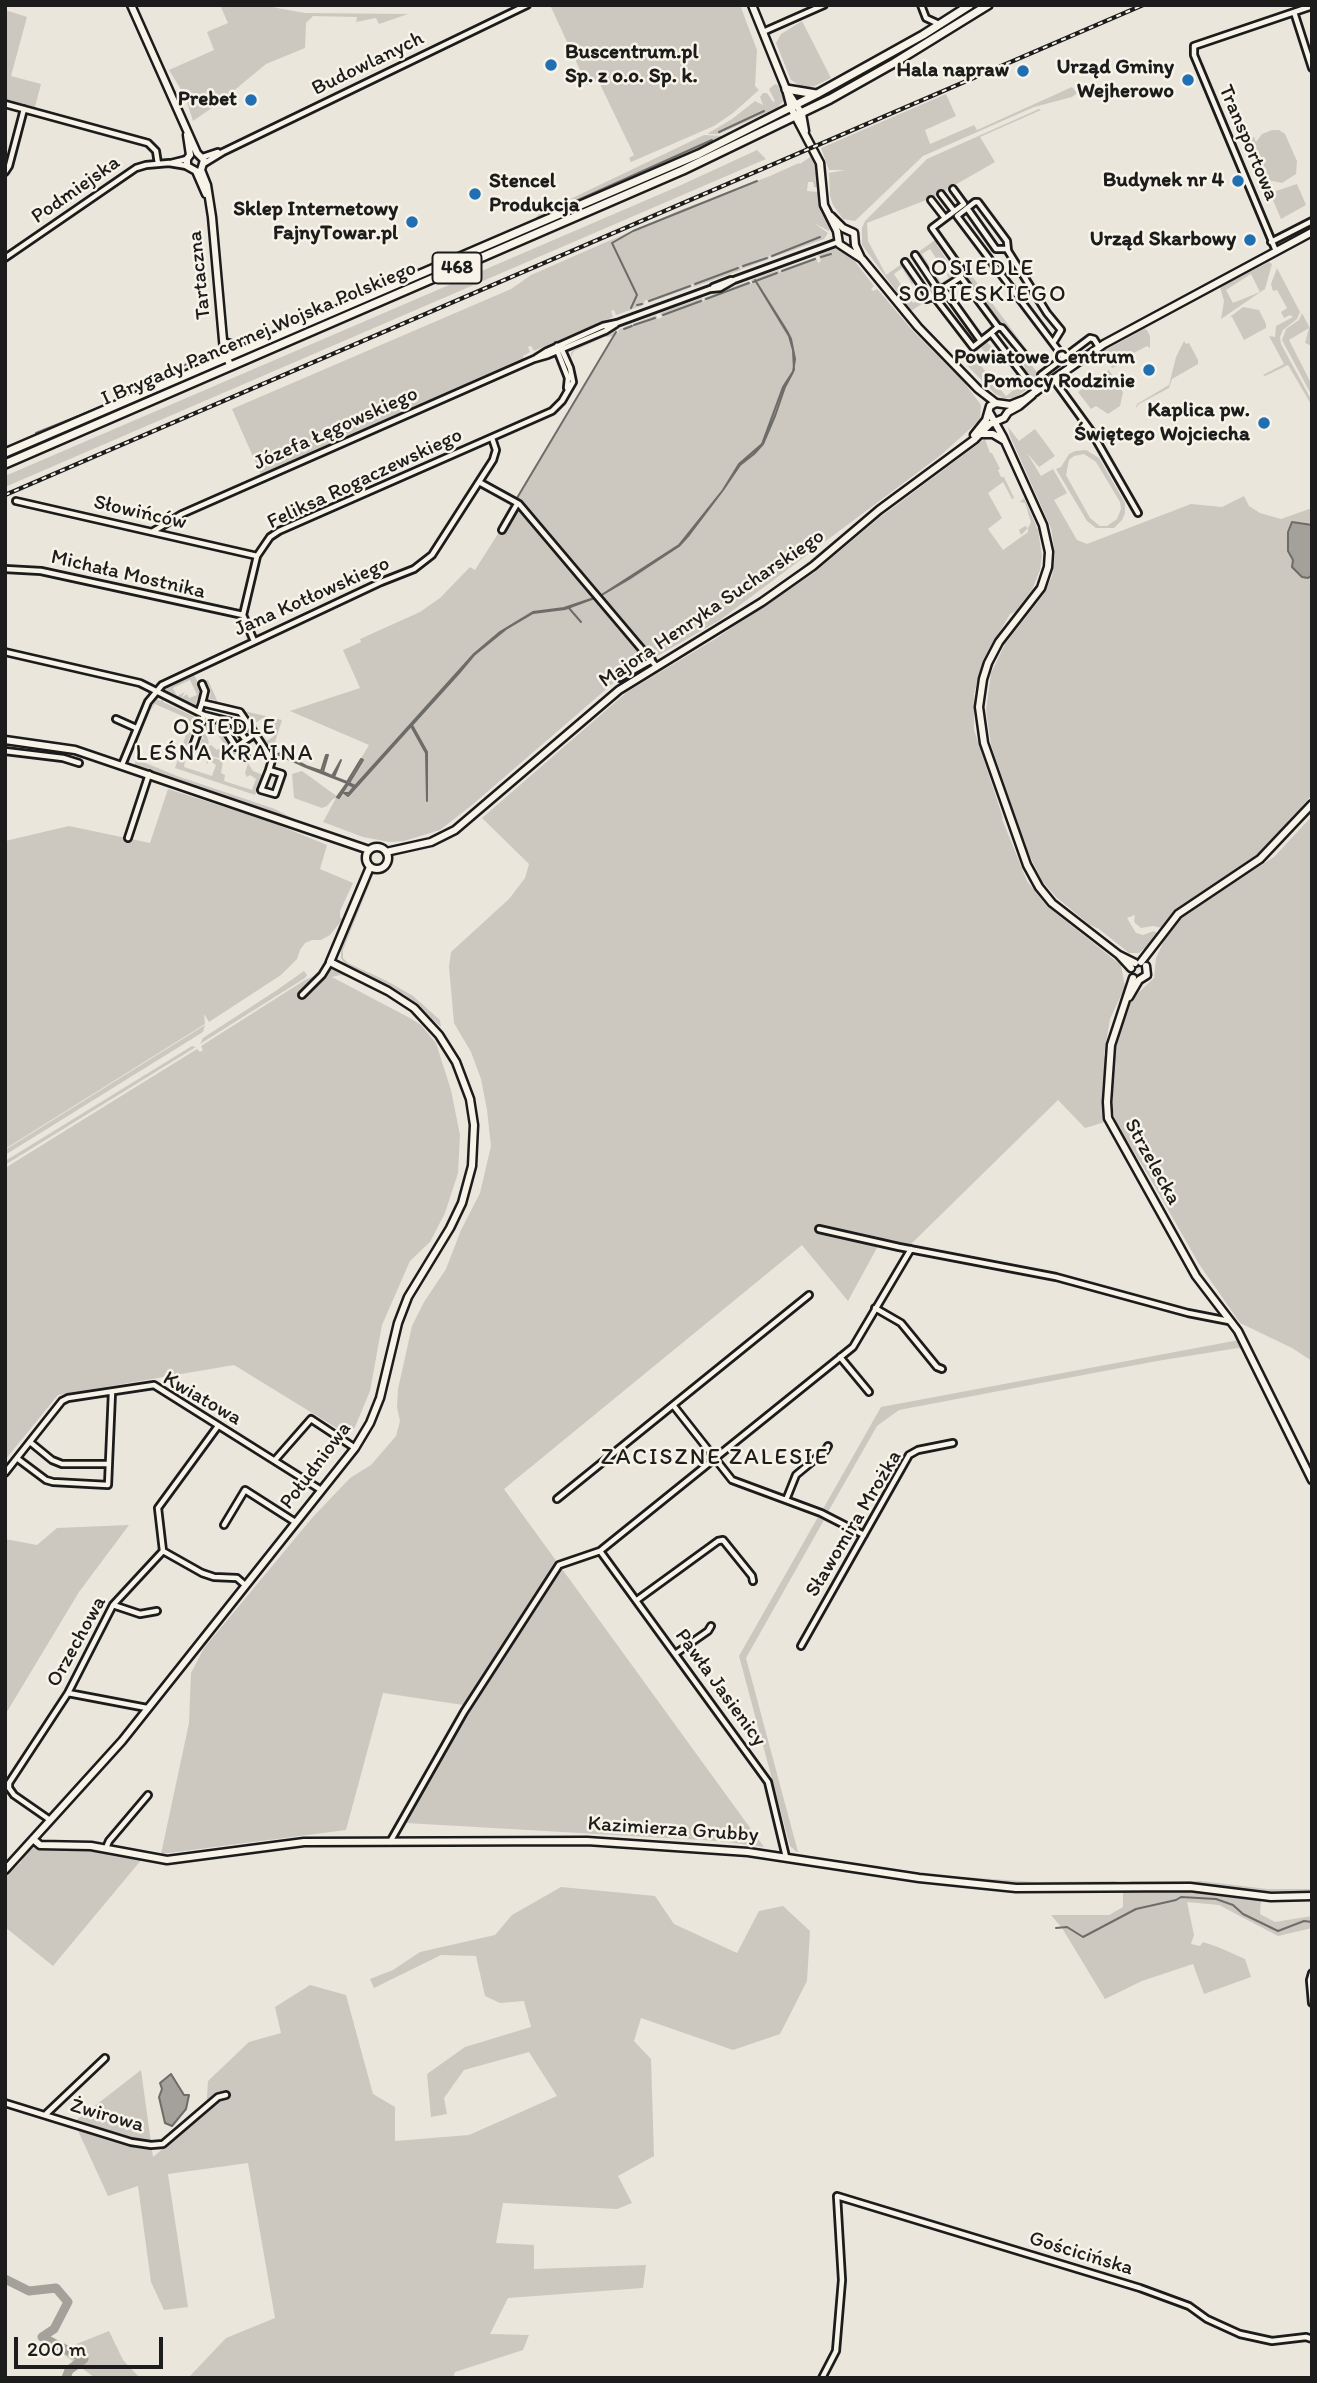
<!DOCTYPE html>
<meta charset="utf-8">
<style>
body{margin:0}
#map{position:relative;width:1317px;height:2383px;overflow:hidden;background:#eae6dc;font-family:Itim,sans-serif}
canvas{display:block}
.frame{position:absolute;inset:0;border:7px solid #1c1c1c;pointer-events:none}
.scale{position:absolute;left:14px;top:2337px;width:149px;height:32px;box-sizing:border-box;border:4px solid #1c1c1c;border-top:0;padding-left:9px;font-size:21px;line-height:24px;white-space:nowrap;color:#1c1c1c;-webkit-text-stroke:5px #f7f3e8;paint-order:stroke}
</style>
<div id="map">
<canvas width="1317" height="2383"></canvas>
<div class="frame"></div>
<div class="scale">200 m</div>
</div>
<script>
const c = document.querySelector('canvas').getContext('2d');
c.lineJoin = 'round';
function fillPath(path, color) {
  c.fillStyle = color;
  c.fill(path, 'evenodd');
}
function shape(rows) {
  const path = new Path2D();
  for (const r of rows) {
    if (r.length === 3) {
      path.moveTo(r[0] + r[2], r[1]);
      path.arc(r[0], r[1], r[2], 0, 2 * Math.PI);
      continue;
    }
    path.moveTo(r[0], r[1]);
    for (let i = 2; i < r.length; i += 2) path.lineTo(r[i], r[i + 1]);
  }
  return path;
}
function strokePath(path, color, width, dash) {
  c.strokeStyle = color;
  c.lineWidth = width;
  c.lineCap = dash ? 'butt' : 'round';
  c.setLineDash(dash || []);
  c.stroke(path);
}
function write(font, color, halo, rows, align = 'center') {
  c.font = font + ' Itim,sans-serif';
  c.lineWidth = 5;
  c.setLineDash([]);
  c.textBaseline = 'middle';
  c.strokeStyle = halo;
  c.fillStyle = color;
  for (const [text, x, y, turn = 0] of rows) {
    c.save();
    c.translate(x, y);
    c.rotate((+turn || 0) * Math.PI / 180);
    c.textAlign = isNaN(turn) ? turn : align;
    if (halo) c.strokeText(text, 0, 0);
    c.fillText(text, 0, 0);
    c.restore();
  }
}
fillPath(shape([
 [220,5,261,5,305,13,408,14,379,24,376,18,356,22,357,17,313,16,306,23,305,48,266,64,219,103,193,121,185,96,169,70,214,50,207,32,228,23],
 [550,5,740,5,757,50,755,86,759,90,733,113,714,126,631,162,629,158,634,155,598,80,587,85],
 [5,10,27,17,11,76,41,84,35,107,5,100],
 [802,21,831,78,815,86,803,88,791,80,776,43,781,34],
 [775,84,781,87,785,99,777,108,719,134,707,134,732,119,755,101,763,105,760,97,763,93,767,93,773,102,775,101,769,89],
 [1072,87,1077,93,1072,97,1034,107,923,156,855,221,843,219,833,205,830,196,829,173,845,170,829,170,821,148,946,94,956,116,925,130,930,144,974,125,977,130],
 [1039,109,1041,110,980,137,995,162,934,197,867,223,868,241,886,275,903,263,916,281,912,284,902,268,894,274,913,303,922,297,915,286,918,284,928,300,911,311,862,245,862,228,865,221,927,159],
 [1272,130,1279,130,1285,134,1297,161,1296,174,1282,183,1272,181,1269,183,1250,138,1254,137,1256,142,1262,134],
 [704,135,724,136,671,162,533,220,539,214],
 [757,150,766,159,5,487,5,476,679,186],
 [701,155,702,157,692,162,240,358,238,355],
 [813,155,818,170,819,188,814,187,813,182,808,182,807,191,818,192,821,207,831,225,829,231,814,223,828,233,824,239,771,258,769,255,769,259,742,269,740,265,741,270,694,287,692,283,692,287,648,303,647,300,645,300,644,305,616,315,614,310,611,311,613,317,534,351,531,346,528,347,530,352,523,356,524,361,262,477,232,409,511,289,531,275,604,243,683,209,770,176,799,163,800,164],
 [1297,184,1306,205,1281,219,1270,193],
 [931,232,939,242,937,245,955,273,959,272,959,275,942,287,939,287,928,270,932,268,941,283,949,278,930,249,922,254,929,265,926,267,917,253,935,240],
 [835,249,850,255,874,286,871,289,873,291,877,289,880,292,913,331,963,381,981,405,980,420,941,455,720,620,654,658,517,498,615,336,604,337,574,351,571,357,574,366,571,358,571,353,573,350,616,330,619,334,618,330,632,324,633,328,633,324,656,315,658,319,662,317,660,313,702,298,704,302,704,298,749,281,752,284,751,280,778,270,781,273,780,270,816,257,818,263,821,261,818,255],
 [1269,262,1272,264,1265,289,1221,319,1224,301,1220,287],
 [1251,274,1260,292,1233,303,1226,290],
 [966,268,1030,354,1026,357,1043,381,1034,384,1023,370,1025,367,1020,360,1026,355,1005,329,1000,325,1001,323,968,279,966,280,964,277],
 [1277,268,1300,312,1297,319,1283,330,1280,337,1281,344,1312,401,1312,406,1288,365,1265,376,1263,375,1284,364,1269,336,1275,337,1276,326,1293,317,1290,315,1284,318,1281,312,1287,308,1277,290,1273,291,1271,284],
 [1243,307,1259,310,1266,324,1266,328,1244,340,1232,317,1230,317],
 [1302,313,1312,332,1312,346,1305,343,1309,328,1289,340,1312,385,1312,396,1282,340,1286,329,1299,320],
 [1146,328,1145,330,1147,330,1150,336,1150,348,1147,346,1117,362,1117,366,1112,368,1102,352],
 [986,341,997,353,990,358,981,348,972,355,1006,396,1015,389,1008,380,1018,373,1029,388,1015,398,1003,398,995,394,962,360],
 [1184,341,1186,344,1189,343,1198,360,1198,364,1172,379,1169,388,1139,404,1136,408,1137,404,1169,385,1176,357],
 [1109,370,1123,392,1120,406,1108,414,1096,406,1091,409,1078,392],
 [1008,427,1019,441,1035,429,1055,456,1039,467,1027,453,1041,476,1053,469,1067,493,1054,500,1077,540,1087,544,1191,504,1222,507,1244,496,1249,506,1260,513,1281,519,1312,508,1312,525,1292,522,1288,538,1288,551,1293,559,1292,567,1302,577,1308,578,1312,575,1312,795,1253,861,1180,909,1163,928,1153,926,1141,928,1134,922,1135,915,1127,918,1136,933,1143,935,1154,931,1158,934,1156,939,1139,953,1129,953,1099,929,1090,925,1056,897,1042,881,1026,848,991,745,986,710,991,673,1005,644,1044,594,1052,576,1055,554,1051,528,1010,436],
 [985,439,990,453,992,453,1000,469,998,470,1001,477,1004,477,1014,498,1012,499,1003,482,988,493,1002,518,988,529,1003,550,1028,532,1028,528,1021,535,1019,530,1025,526,1028,528,1031,522,1025,503,1020,502,1024,498,1038,530,1042,556,1040,570,1032,590,1015,612,1010,614,983,660,974,694,974,730,1003,818,1002,819,1027,881,1047,906,1121,965,1125,987,1110,1019,1104,1055,1106,1064,1105,1080,1103,1080,1102,1112,1105,1122,1085,1128,1058,1100,909,1246,823,1226,817,1232,878,1246,848,1301,802,1245,504,1489,764,1847,719,1841,406,1823,470,1706,383,1693,346,1830,161,1854,189,1723,191,1673,204,1648,312,1518,350,1478,371,1465,396,1436,400,1421,397,1407,398,1389,412,1326,424,1302,446,1269,461,1230,480,1193,491,1146,487,1110,481,1079,471,1052,454,1023,449,967,451,952,509,899,525,878,529,864,482,818,627,692,715,639,815,572,879,518],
 [1086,450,1099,458,1125,503,1125,513,1122,520,1114,528,1096,528,1087,521,1056,469,1061,467,1069,454,1075,451],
 [1084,454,1096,462,1120,502,1121,509,1117,519,1107,526,1100,526,1090,518,1066,475,1069,460,1074,456],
 [946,455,803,569,760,600,666,657,758,599,796,572,875,507],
 [518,506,648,659,625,673,472,805,440,830,404,841,389,842,363,837,323,822,336,798,333,799,327,806,322,808,294,798,292,774,302,771,338,797,369,745,290,711,360,688,343,650,361,642,360,639,420,612,440,598,470,567,475,570,501,529],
 [194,671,172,683,196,673,194,675,199,684,208,680,219,705,282,720,271,755,268,751,271,749,270,746,264,744,258,734,260,733,267,741,274,736,265,721,263,718,255,723,259,730,256,732,250,723,253,720,251,718,247,719,250,717,249,714,246,715,240,710,214,704,215,700,209,699,206,702,206,698,209,699,211,693,207,691,210,689,207,683,199,687,203,692,201,700,197,699,196,704,199,705,196,707,193,707,194,704,181,698,187,694,189,698,197,695,190,680,173,688,177,696,185,692,179,701,170,697,171,693,161,692,170,685,160,691,168,683],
 [158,695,158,700,161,701,163,698,163,702,195,717,197,713,200,718,197,719,187,744,183,760,185,761,184,767,212,776,216,765,210,761,207,764,205,755,223,761,221,773,225,775,224,781,252,790,256,779,250,775,247,777,245,773,248,763,253,771,263,775,255,795,175,768,190,723,187,718,155,704,150,711],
 [207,718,209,719,209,723,214,724,217,721,233,750,237,749,235,751,236,754,226,760,207,755,204,749,211,745,217,750,225,745,213,728,206,733,209,743,199,748,202,738,205,740,202,735,208,721,205,720],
 [136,759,177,776,275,809,294,819,279,816,134,767],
 [168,789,266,820,327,845,320,869,353,883,340,911,340,918,343,919,330,935,321,940,312,940,305,943,300,950,297,959,281,975,209,1022,204,1014,205,1024,5,1149,5,841,69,826,150,843],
 [1312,816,1312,1361,1292,1348,1240,1323,1199,1264,1150,1178,1117,1125,1112,1108,1113,1080,1111,1080,1114,1047,1121,1023,1128,1006,1138,993,1154,978,1156,958,1169,930,1182,915,1274,857],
 [371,880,343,950,343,958,348,963,387,981,413,996,440,1020,441,1027,405,995,346,966,341,958,341,945,363,893],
 [331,968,355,978,340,975,332,977,408,1017,421,1025,436,1043,451,1090,460,1135,458,1173,445,1213,430,1242,410,1261,382,1325,370,1391,355,1427,348,1435,234,1365,58,1395,5,1460,5,1168,197,1049,200,1052,203,1050,201,1046,305,980],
 [304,971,307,975,305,978,200,1044,203,1038,277,990],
 [205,1025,203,1032,5,1155,5,1150],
 [192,1046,196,1047,5,1165,5,1161],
 [1239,1340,1243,1350,1238,1348,1157,1361,899,1410,877,1426,828,1512,823,1509,881,1407],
 [818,1517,824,1520,746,1658,798,1852,797,1852,790,1846,739,1656],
 [129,1525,79,1592,5,1715,5,1539,37,1545,57,1528],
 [31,1847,107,1851,142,1859,53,1966,5,1927,5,1877,20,1863],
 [964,1877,1036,1882,1115,1881,1125,1884,1035,1887,963,1881],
 [1133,1881,1201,1881,1267,1889,1312,1889,1312,1894,1257,1893,1197,1885,1129,1885,1128,1882],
 [561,1887,655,1896,674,1924,737,1953,759,1911,783,1906,810,1931,807,1981,780,2034,733,2050,641,2018,634,2041,651,2059,654,2156,618,2176,632,2203,617,2209,503,2203,496,2243,534,2245,534,2269,646,2265,643,2288,508,2298,490,2334,529,2335,523,2350,455,2372,453,2378,188,2378,226,2338,275,2318,248,2163,168,2174,188,2307,164,2310,151,2282,138,2186,108,2196,74,2122,141,2070,153,2157,206,2113,208,2081,249,2042,281,2033,275,2007,310,1985,346,1995,373,2094,395,2107,395,2141,469,2135,557,2096,529,2052,464,2070,444,2098,447,2114,431,2117,427,2074,465,2047,531,2027,524,2001,500,2003,485,1996,476,1956,441,1955,374,1988,370,1979,393,1970,420,1952,495,1935,512,1915],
 [1200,1891,1261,1900,1260,1914,1275,1922,1312,1916,1312,1928,1278,1936,1219,1905,1187,1902,1194,1935,1191,1944,1200,1946,1203,1942,1218,1947,1245,1959,1251,1977,1204,1994,1193,1964,1142,1981,1105,1999,1062,1928,1051,1915,1109,1915,1123,1907,1123,1892],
 [109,2331,123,2360,140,2378,95,2378,59,2351]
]), '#ccc8c0');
const water = shape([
 [755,280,787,331,791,339,795,359,793,372,785,387,775,416,763,444,754,454,740,465,723,490,689,535,679,546,629,579,600,596,565,609,533,613,506,629,474,655,459,673,412,725,427,752,427,801,426,753,411,726,348,796,344,793,349,793,354,787,348,784,339,798,337,797,347,783,306,767,277,754,282,753,306,766,321,771,326,755,328,755,323,772,332,776,341,760,334,777,347,782,361,759,363,760,349,783,355,786,474,654,500,632,533,612,564,608,600,596,679,545,723,490,739,464,762,444,783,387,794,370,793,350,789,336,755,280],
 [1292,522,1312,525,1312,575,1308,578,1302,577,1292,567,1293,560,1288,551,1288,532,1292,522],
 [171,2074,184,2095,189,2095,186,2109,172,2126,165,2123,159,2097,162,2089,160,2083,171,2074]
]);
fillPath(water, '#a3a19a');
strokePath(water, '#6d6c68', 2);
strokePath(shape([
 [719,132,764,111],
 [538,218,712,140],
 [461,252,512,230],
 [772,256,820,237],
 [821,257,831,254],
 [743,266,767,258],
 [420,270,448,258],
 [782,271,815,259],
 [753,282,777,273],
 [695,284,738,268],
 [706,299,749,283],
 [649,301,690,286],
 [637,305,642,304],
 [631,308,637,295,612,243,633,231,757,181],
 [319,312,412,273],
 [663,315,701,301],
 [634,325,655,318],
 [624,329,632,326],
 [241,344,289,325],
 [178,368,205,356,214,354],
 [36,433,138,392,169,378,176,371],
 [5,449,17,444],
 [517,498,616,332],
 [568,607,581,622],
 [1056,1928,1067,1927,1083,1937,1136,1909,1176,1900,1181,1897,1216,1899,1233,1905,1243,1914,1278,1931,1304,1921,1312,1922]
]), '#6d6c68', 2);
strokePath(shape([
 [5,2279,29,2291,56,2288,68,2302,54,2329,42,2337,84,2359,69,2370,66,2378]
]), '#a3a19a', 9);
const street = shape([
 [921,5,926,18,939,24],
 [1294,12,1312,68],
 [763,32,824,5],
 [5,104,148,143,156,151,158,164],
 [203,157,218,152],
 [171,163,187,159],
 [205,163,223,152,527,5],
 [5,172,9,166,24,109],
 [953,189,964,204,932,228,961,269,961,277],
 [941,194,954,211],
 [931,200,945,218],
 [967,208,996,249,1007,249],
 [1271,242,1312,221],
 [1276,251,1194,55,1194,46,1312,6],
 [915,255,939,291],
 [5,258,136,168,146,165,169,163,187,166],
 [905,262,930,298],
 [713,287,731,280],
 [943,288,981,341],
 [933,295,973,347,991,333],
 [927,299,961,277,998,327],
 [1053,343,1061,330,1047,313,1008,251,1007,241,978,202,975,202,957,216,1071,367],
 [557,350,568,378,567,388],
 [1025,356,1002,328,998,327,991,333,1036,392],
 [536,358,547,351,603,326,617,323,710,289,720,288,734,280,838,242],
 [1041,375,1090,338,1094,339,1099,347],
 [1054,380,1091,431,1138,513],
 [479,482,519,504,656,666],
 [16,501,257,556],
 [502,530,517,504],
 [152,532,182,514,534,359,548,355,605,331,616,324],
 [5,569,41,571,243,615],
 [254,641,243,615,257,556,270,537,279,531,552,411,562,401,573,382,570,368,562,350,557,346],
 [5,652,140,683,204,715,232,722,246,740,255,734,272,760,269,770,282,774,275,794,261,790,269,770],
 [620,678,652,660],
 [202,684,205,691,202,703],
 [199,712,202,703,240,712,255,734],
 [116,719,136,728],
 [218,719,236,747,246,740],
 [238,745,246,757],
 [193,746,204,715],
 [5,751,63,758,79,763],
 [122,765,148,702,162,685,381,582,414,569,432,555,493,460,496,450,492,438],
 [128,838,149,774],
 [302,995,322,975,330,962],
 [819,1229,899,1247,1056,1277,1188,1313,1229,1321],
 [875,1308,901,1323,937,1367,942,1369],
 [840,1357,869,1392],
 [673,1405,732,1480,821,1513,864,1535],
 [30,1442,52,1460,62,1464,108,1464],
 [18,1459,46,1480,53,1482,108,1485,112,1392],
 [275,1460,311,1419,355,1448],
 [5,1473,62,1401,68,1398,154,1385,321,1490],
 [557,1499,809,1295],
 [786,1500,796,1475,825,1451,828,1446],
 [224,1525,245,1490,295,1522],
 [163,1551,158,1508,218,1426],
 [163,1551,202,1573,214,1577,237,1578,245,1585],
 [600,1551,768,1782,786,1857],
 [637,1600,718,1541,723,1540,752,1576,753,1581],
 [113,1605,140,1614,157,1611],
 [801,1646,909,1455,918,1450,953,1443],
 [675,1654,708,1631,711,1626],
 [68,1693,147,1708],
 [50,1820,14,1795,9,1788,9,1783,68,1693,113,1605,163,1551],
 [390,1842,464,1712,559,1565,600,1551,853,1347,911,1249],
 [106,1848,109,1841,148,1795],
 [1312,1973,1310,1980,1312,2003],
 [5,2103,131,2142,151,2145,163,2144,218,2097,226,2095],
 [46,2114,105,2058],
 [822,2378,836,2351,842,2280,837,2196,1140,2288,1189,2306,1207,2319,1240,2334,1272,2341,1306,2337,1312,2339]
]);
const secondary = shape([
 [131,5,197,153,204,160,201,170],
 [752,5,786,89,802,114,805,131],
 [786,89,791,108,820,163,824,205,837,231,839,244,862,259,918,327,978,389,996,403,1010,405,1025,399,1104,344,1312,232],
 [187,135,190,155],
 [190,155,187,159,187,166,196,171],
 [201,170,207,185,212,217,224,351,230,365],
 [196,171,206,194],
 [831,216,843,228,854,233,855,245,861,258],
 [989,412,1003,437,1043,525,1049,552,1048,567,1041,588,999,642,988,663,983,679,979,707,984,743,1027,865,1039,887,1052,903,1119,955,1135,963],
 [981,434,993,434,1003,440],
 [974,435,986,420,990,406,996,403],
 [5,740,75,750,369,850],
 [377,858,11],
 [386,852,431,842,455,830,619,690,762,602,813,566,879,510,975,439,990,424,1004,418,1008,412,1019,406,1032,395],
 [1119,955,1131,968],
 [1141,962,1178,914,1260,859,1312,804],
 [1133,978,1111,1045,1107,1102,1108,1118,1196,1276,1238,1331,1312,1480],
 [1129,997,1139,980,1147,975,1146,966],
 [33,1839,40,1845,91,1846,167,1860,304,1842,587,1841,748,1852,919,1878,1016,1888,1190,1887,1271,1897,1312,1896],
 [5,1870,122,1741,355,1448,370,1423,380,1398,398,1323,408,1297,450,1228,462,1203,472,1166,474,1125,470,1099,456,1062,439,1035,414,1008,388,991,330,962,370,867]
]);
const primary = shape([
 [786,89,816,94],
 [225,343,243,348],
 [5,453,699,154,817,94,923,35,970,5],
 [5,464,683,170,830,99,894,63,988,5]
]);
strokePath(street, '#1c1c1c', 10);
strokePath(secondary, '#1c1c1c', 11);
strokePath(primary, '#1c1c1c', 12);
strokePath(street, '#f7f3e8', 4.5);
strokePath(secondary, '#f7f3e8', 6);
strokePath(primary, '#f7f3e8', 7);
const rail = shape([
 [5,495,1143,5]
]);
strokePath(rail, '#1c1c1c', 4.5);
strokePath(rail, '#f7f3e8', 2, [5]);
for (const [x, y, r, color] of [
 [551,65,7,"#1f6fb2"],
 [1023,71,7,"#1f6fb2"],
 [1188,80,7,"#1f6fb2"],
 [251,100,7,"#1f6fb2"],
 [1238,181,7,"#1f6fb2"],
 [475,194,7,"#1f6fb2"],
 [412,222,7,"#1f6fb2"],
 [1250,240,7,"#1f6fb2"],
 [1149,370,7,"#1f6fb2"],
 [1264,423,7,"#1f6fb2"]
]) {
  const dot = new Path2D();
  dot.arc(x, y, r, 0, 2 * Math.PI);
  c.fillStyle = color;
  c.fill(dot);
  strokePath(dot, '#f7f3e8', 2.5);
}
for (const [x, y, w] of [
 [457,268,49]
]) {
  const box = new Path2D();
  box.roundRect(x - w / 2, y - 15.5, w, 31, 5);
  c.fillStyle = '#f7f3e8';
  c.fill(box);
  strokePath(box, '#1c1c1c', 2);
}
write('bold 19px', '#1c1c1c', null, [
 ["468",457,268]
]);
write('bold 21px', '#1c1c1c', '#f7f3e8', [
 ["Buscentrum.pl",565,53,"left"],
 ["Sp. z o.o. Sp. k.",565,77,"left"],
 ["Urząd Gminy",1174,68],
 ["Wejherowo",1174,92],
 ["Hala napraw",1009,71],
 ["Prebet",237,100],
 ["Budynek nr 4",1224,181],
 ["Stencel",489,182,"left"],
 ["Produkcja",489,206,"left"],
 ["Sklep Internetowy",398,210],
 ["FajnyTowar.pl",398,234],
 ["Urząd Skarbowy",1236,240],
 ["Powiatowe Centrum",1135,358],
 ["Pomocy Rodzinie",1135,382],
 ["Kaplica pw.",1250,411],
 ["Świętego Wojciecha",1250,435]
], 'right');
write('21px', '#1c1c1c', '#f7f3e8', [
 ["Budowlanych",368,64,-26],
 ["Transportowa",1248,143,67],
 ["Podmiejska",76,190,-35],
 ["Tartaczna",200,275,-96],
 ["I Brygady Pancernej Wojska Polskiego",259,334,-23],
 ["Józefa Łęgowskiego",336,429,-24],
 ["Feliksa Rogaczewskiego",365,479,-25],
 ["Słowińców",140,513,13],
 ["Michała Mostnika",128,575,13],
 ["Jana Kotłowskiego",312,597,-24],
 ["Majora Henryka Sucharskiego",712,609,-34],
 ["Strzelecka",1152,1162,61],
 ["Kwiatowa",202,1399,30],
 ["Południowa",316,1466,-53],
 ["Sławomira Mrożka",854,1524,-59],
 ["Orzechowa",77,1642,-61],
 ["Pawła Jasienicy",720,1688,54],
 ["Kazimierza Grubby",673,1830,4],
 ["Żwirowa",107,2116,16],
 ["Gościcińska",1081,2254,17]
]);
c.letterSpacing = '2px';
write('23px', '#1c1c1c', '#f7f3e8', [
 ["OSIEDLE",983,269],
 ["SOBIESKIEGO",983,295],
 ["OSIEDLE",225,728],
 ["LEŚNA KRAINA",225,754],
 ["ZACISZNE ZALESIE",715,1458]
]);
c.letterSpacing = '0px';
</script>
